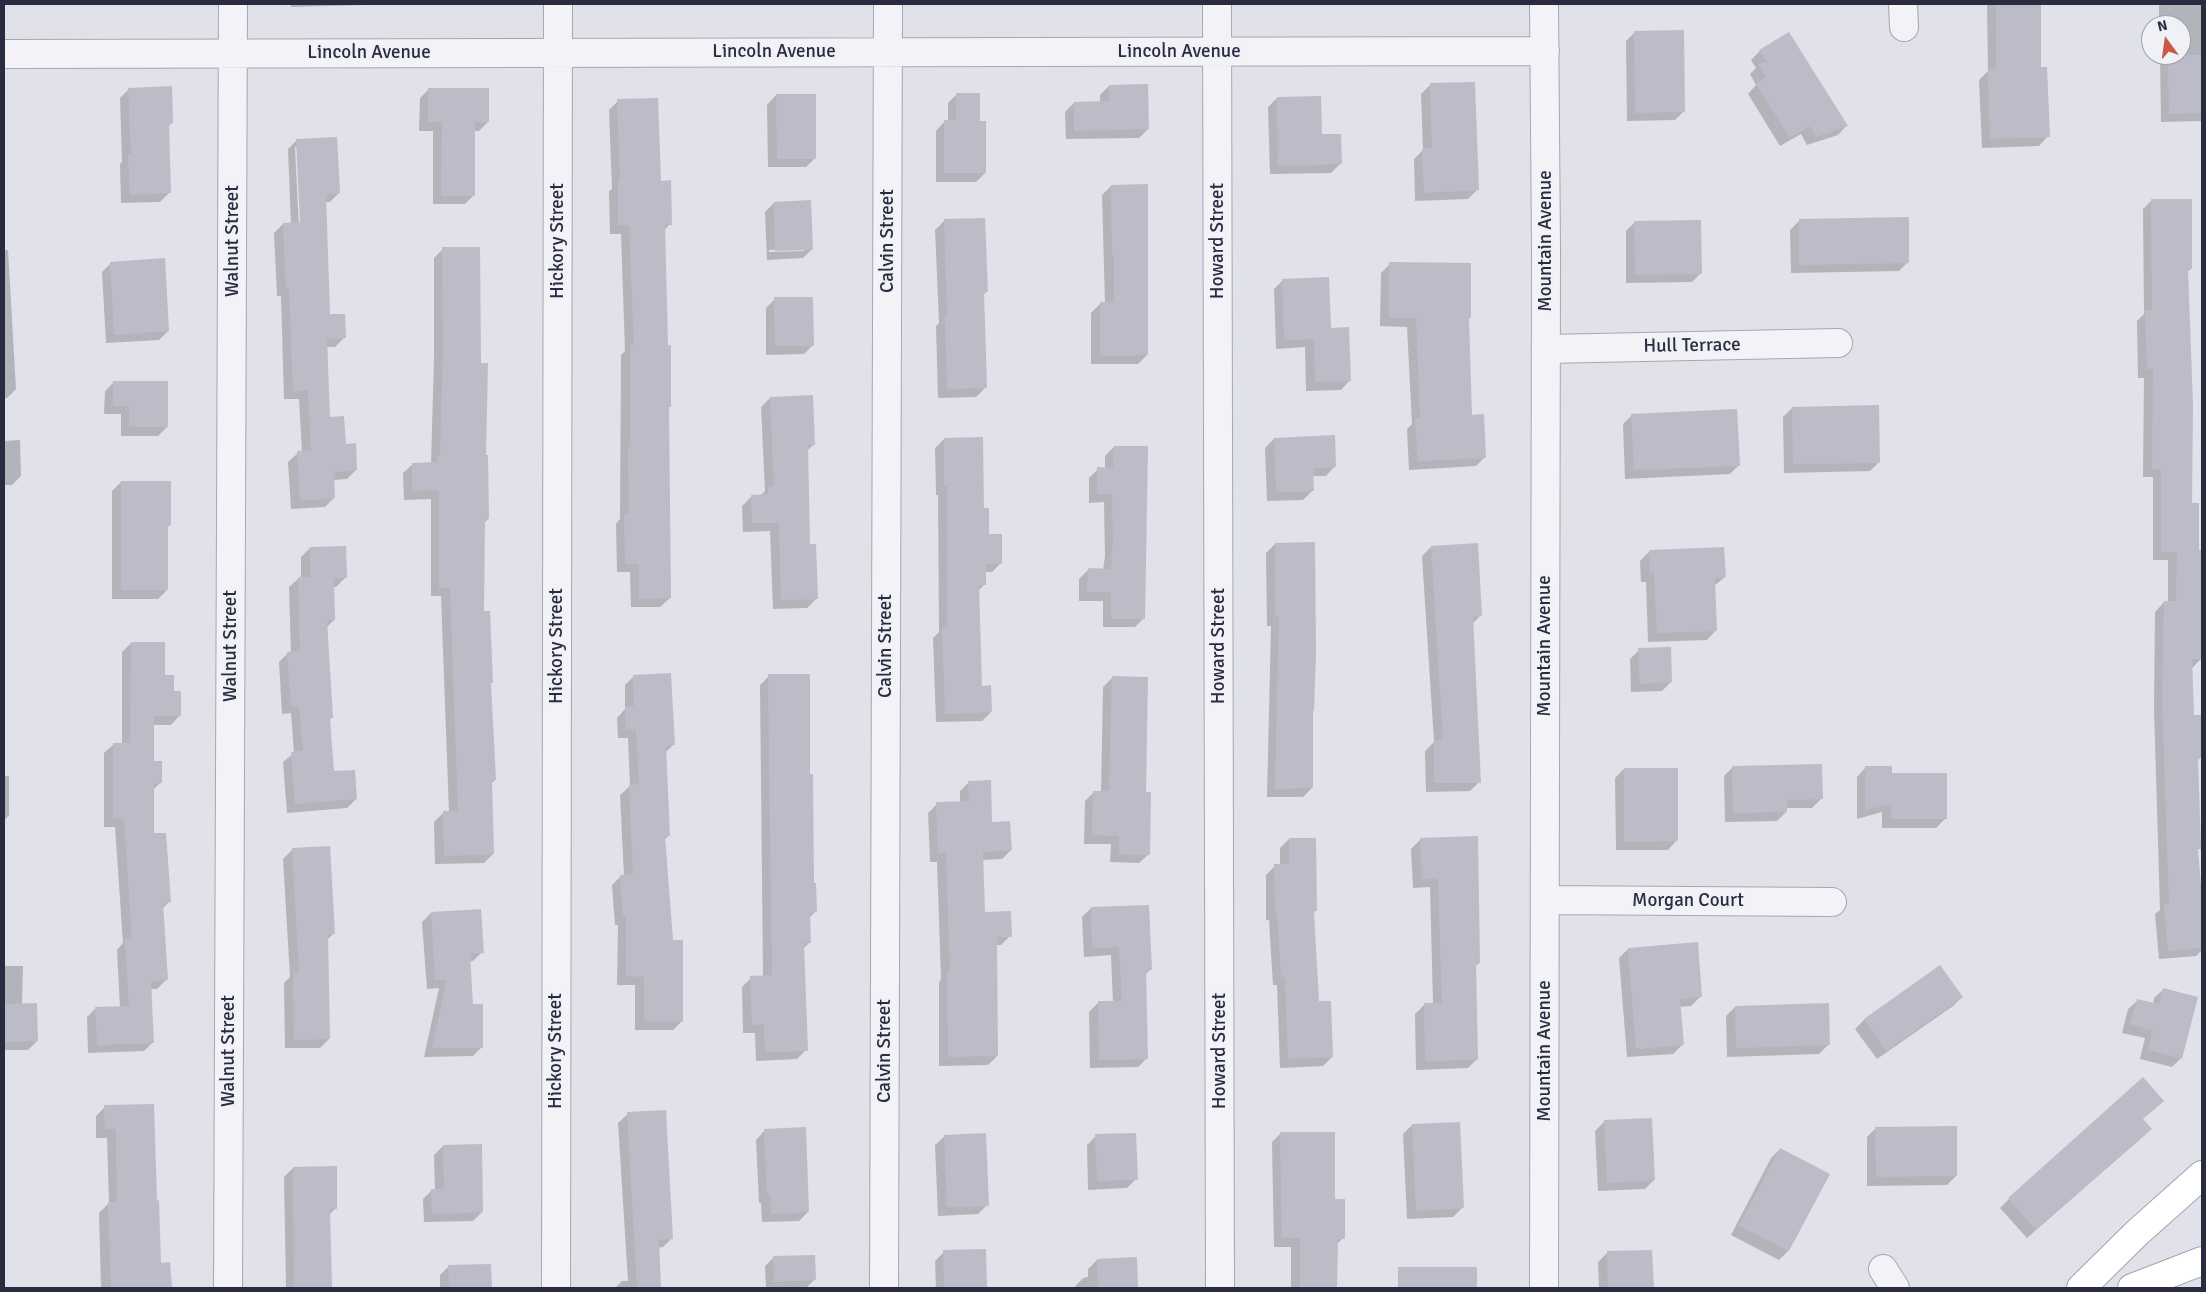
<!DOCTYPE html>
<style>
body{margin:0}
#map{position:relative;width:2206px;height:1292px;overflow:hidden;background:#e0e1e9;font-family:Signika,sans-serif}
canvas{display:block}
.frame{position:absolute;inset:0;border:5px solid #292c40;pointer-events:none}
.north{position:absolute;left:2141px;top:15px;width:50px;height:50px;box-sizing:border-box;background:#f0f1f6;border:1px solid #a0a2ad;border-radius:50%;rotate:346deg;font-size:14px;font-weight:700;line-height:20px;text-align:center;color:#292c40}
.north::after{content:'';display:block;margin:auto;width:18px;height:22px;background:#ca5749;clip-path:polygon(50% 0,100% 100%,50% 72%,0 100%)}
</style>
<div id="map">
<canvas width="2206" height="1292"></canvas>
<div class="frame"></div>
<div class="north">N</div>
</div>
<script>
const c = document.querySelector('canvas').getContext('2d');
c.lineJoin = 'round';
function fillPath(path, color) {
  c.fillStyle = color;
  c.fill(path, 'evenodd');
}
function shape(rows) {
  const path = new Path2D();
  for (const r of rows) {
    path.moveTo(r[0], r[1]);
    for (let i = 2; i < r.length; i += 2) path.lineTo(r[i], r[i + 1]);
  }
  return path;
}
function strokePath(path, color, width, dash) {
  c.strokeStyle = color;
  c.lineWidth = width;
  c.lineCap = dash ? 'butt' : 'round';
  c.setLineDash(dash || []);
  c.stroke(path);
}
function write(font, color, halo, rows, align = 'center') {
  c.font = font + ' Signika,sans-serif';
  c.lineWidth = 4;
  c.setLineDash([]);
  c.textBaseline = 'middle';
  c.strokeStyle = halo;
  c.fillStyle = color;
  for (const [text, x, y, turn = 0] of rows) {
    c.save();
    c.translate(x, y);
    c.rotate((+turn || 0) * Math.PI / 180);
    c.textAlign = isNaN(turn) ? turn : align;
    if (halo) c.strokeText(text, 0, 0);
    c.fillText(text, 0, 0);
    c.restore();
  }
}
fillPath(shape([
 [291,4,370,4,368,5,291,7],
 [1987,4,2039,4,2039,69,2048,136,2039,146,1982,148,1979,80,1988,71],
 [2159,4,2202,4,2202,121,2161,122,2160,55,2181,55,2181,25,2159,25],
 [1635,32,1684,111,1675,120,1627,121,1626,41],
 [1760,51,1846,126,1838,135,1807,145,1801,134,1780,146,1748,94,1756,85,1750,74,1756,68,1751,60],
 [1430,85,1477,190,1468,199,1415,201,1414,159,1423,150,1421,94],
 [1109,86,1148,129,1139,138,1066,139,1065,112,1074,103,1100,103,1100,95],
 [129,89,172,123,167,127,169,193,160,202,121,203,120,164,122,162,120,98],
 [429,89,488,122,479,131,474,131,474,195,465,204,433,204,433,131,419,131,420,98],
 [957,94,979,122,985,173,976,182,936,182,936,131,945,121,948,121,948,103],
 [776,95,815,158,806,167,768,167,767,105],
 [1277,98,1321,136,1340,164,1331,173,1270,174,1268,107],
 [618,101,660,182,670,224,664,231,670,598,660,607,631,607,630,572,617,572,616,524,620,519,621,355,625,351,621,234,610,234,609,191,612,189,609,110],
 [297,140,339,193,330,202,325,202,329,316,344,338,335,347,327,347,329,418,356,470,347,479,333,480,334,498,325,507,291,509,288,462,298,453,302,452,299,399,284,399,281,296,277,296,274,233,283,224,291,224,288,149],
 [295,147,298,147,302,229,299,229],
 [1111,186,1147,355,1138,364,1091,364,1091,313,1100,304,1105,304,1102,195],
 [2152,200,2191,269,2187,272,2191,504,2201,659,2192,668,2193,716,2201,716,2202,756,2197,761,2199,848,2197,851,2202,915,2202,950,2196,956,2159,959,2155,914,2160,910,2154,708,2155,612,2164,602,2168,602,2168,560,2153,560,2153,477,2143,477,2144,378,2138,378,2137,321,2144,314,2143,209],
 [774,203,812,249,803,258,767,260,765,212],
 [804,249,804,251,769,252,769,250],
 [944,221,986,292,983,295,985,388,976,397,938,398,936,326,939,323,935,230],
 [1799,221,1908,262,1899,271,1791,273,1790,230],
 [1635,222,1701,273,1692,282,1626,283,1626,231],
 [443,249,480,364,488,519,484,523,482,612,491,683,490,684,495,780,491,784,493,854,484,863,435,864,434,822,443,813,449,812,441,596,431,596,431,499,404,500,403,473,413,464,431,464,434,358,434,258],
 [4,250,8,250,16,389,7,398,4,398],
 [111,263,168,331,159,340,106,343,102,272],
 [1390,264,1469,318,1467,320,1471,416,1485,457,1476,466,1409,470,1407,429,1412,424,1407,327,1380,326,1381,273],
 [1283,280,1330,329,1350,380,1341,390,1306,391,1305,347,1276,349,1274,289],
 [775,299,813,345,804,354,766,355,766,308],
 [114,382,167,427,158,436,121,436,121,414,104,414,105,391],
 [770,398,814,444,807,451,809,545,816,599,807,608,773,609,770,531,743,532,742,506,752,496,760,496,765,491,761,407],
 [1792,408,1879,462,1870,471,1784,473,1783,417],
 [1632,415,1739,465,1730,474,1625,479,1623,424],
 [944,439,983,509,988,535,1001,563,992,572,985,572,985,584,978,591,981,687,991,712,982,721,936,722,933,638,939,632,938,495,936,495,935,448],
 [1274,439,1335,466,1326,476,1312,476,1312,491,1303,500,1267,501,1265,448],
 [20,440,21,476,12,485,4,485,4,441],
 [1114,447,1144,618,1135,627,1103,627,1103,601,1079,601,1079,579,1088,570,1103,570,1105,556,1104,502,1089,503,1089,478,1098,469,1105,469,1105,456],
 [121,482,170,525,167,528,167,590,158,599,112,599,112,491],
 [1275,544,1312,788,1303,797,1267,797,1271,626,1267,626,1266,553],
 [1431,547,1481,615,1472,624,1479,782,1470,791,1426,792,1425,751,1434,742,1422,556],
 [310,548,345,578,336,587,333,587,334,620,326,628,332,717,329,721,333,773,356,799,347,808,287,813,283,762,294,753,291,713,282,714,279,662,288,653,291,653,289,587,299,578,301,578,301,557],
 [1649,552,1725,577,1714,586,1716,630,1707,640,1648,642,1646,582,1641,582,1640,561],
 [131,643,164,677,173,692,180,715,171,725,153,725,153,762,160,783,153,790,153,835,169,902,162,909,166,980,157,989,150,989,153,1042,144,1051,88,1053,87,1017,96,1008,120,1008,117,950,123,943,115,827,104,827,104,753,114,744,122,744,122,652],
 [1639,650,1671,682,1662,691,1631,692,1630,659],
 [634,676,673,745,665,753,669,835,664,840,671,941,682,1021,673,1030,635,1030,635,985,617,985,618,925,615,925,612,885,621,876,624,876,620,795,630,786,628,738,618,738,617,718,625,709,625,685],
 [769,676,809,775,815,912,809,918,810,942,803,949,806,1050,797,1059,756,1061,755,1033,743,1033,742,987,751,978,763,977,760,685],
 [1112,678,1145,793,1149,854,1139,863,1110,862,1111,844,1084,844,1085,801,1094,792,1101,792,1103,687],
 [1733,767,1821,799,1812,808,1786,808,1786,812,1777,821,1725,822,1724,776],
 [1866,767,1891,774,1945,819,1936,828,1882,828,1882,812,1857,819,1857,777],
 [1624,769,1677,840,1668,850,1616,850,1615,778],
 [4,776,9,776,9,815,4,821],
 [969,782,991,823,1011,850,1002,859,982,860,984,914,1010,936,1001,945,996,945,997,1056,988,1065,939,1066,939,982,941,979,937,862,930,862,928,813,937,804,960,803,960,791],
 [1477,837,1479,963,1475,967,1477,1059,1468,1068,1416,1070,1415,1014,1424,1005,1433,1004,1430,887,1413,888,1411,849,1420,840],
 [1289,839,1316,910,1313,913,1318,1003,1332,1057,1323,1066,1280,1068,1277,985,1273,985,1269,920,1266,920,1266,875,1275,866,1280,866,1280,848],
 [329,847,334,933,327,940,329,1039,320,1048,285,1048,284,983,290,977,283,859,292,850],
 [1091,908,1150,970,1145,975,1147,1058,1138,1067,1090,1068,1089,1012,1098,1003,1113,1002,1111,955,1084,957,1082,917],
 [431,913,482,952,473,961,469,962,472,1005,482,1047,473,1056,424,1057,439,988,427,989,422,922],
 [1628,949,1701,996,1691,1006,1679,1007,1682,1045,1673,1054,1627,1057,1619,958],
 [4,966,23,966,22,1005,37,1041,28,1050,4,1050],
 [1940,966,1962,997,1953,1006,1877,1059,1855,1029,1864,1020],
 [2164,989,2181,1058,2172,1067,2140,1059,2145,1038,2122,1033,2128,1009,2138,1000,2153,1004,2154,998],
 [1735,1007,1828,1045,1819,1054,1727,1057,1726,1016],
 [105,1107,156,1202,160,1264,169,1263,171,1288,101,1288,99,1213,109,1203,107,1138,96,1138,96,1116],
 [628,1114,672,1238,663,1247,658,1248,659,1288,615,1288,622,1281,628,1281,618,1123],
 [2142,1119,2141,1138,2027,1238,2000,1208,2009,1199],
 [1604,1122,1654,1180,1645,1189,1598,1191,1595,1131],
 [1412,1125,1462,1208,1453,1217,1407,1219,1403,1134],
 [1876,1128,1956,1176,1947,1185,1867,1186,1867,1137],
 [765,1130,808,1212,799,1221,762,1222,761,1203,759,1203,756,1140],
 [1281,1133,1334,1200,1343,1238,1336,1245,1336,1288,1291,1288,1291,1247,1274,1247,1272,1142],
 [945,1136,987,1205,978,1214,938,1216,935,1145],
 [1096,1136,1136,1179,1127,1188,1088,1190,1087,1145],
 [443,1146,482,1212,473,1221,424,1222,423,1199,432,1190,435,1190,434,1155],
 [1780,1149,1828,1174,1788,1251,1779,1260,1731,1235,1771,1158],
 [293,1168,336,1208,329,1215,331,1288,286,1288,284,1177],
 [985,1250,986,1288,936,1288,935,1261,944,1252],
 [1651,1251,1653,1288,1599,1288,1598,1262,1607,1253],
 [774,1257,815,1279,806,1288,766,1288,765,1266],
 [1136,1259,1137,1288,1074,1288,1083,1278,1088,1277,1088,1269,1097,1260],
 [490,1265,491,1288,440,1288,440,1275,449,1266],
 [1476,1268,1476,1288,1396,1288,1418,1287]
]), '#0003');
fillPath(shape([
 [1996,4,2041,4,2041,67,2047,67,2050,137,1990,139,1988,69,1996,69],
 [1684,30,1685,112,1635,113,1634,31],
 [1789,32,1848,126,1816,137,1810,126,1790,138,1756,84,1766,77,1758,64,1767,62,1759,50],
 [2168,55,2202,55,2202,113,2169,114],
 [1475,82,1479,190,1424,193,1422,149,1432,148,1430,83],
 [1148,84,1149,129,1074,131,1074,102,1109,101,1109,85],
 [172,86,173,123,169,124,171,193,130,195,128,154,131,154,128,88],
 [428,88,489,88,489,122,475,122,475,196,441,196,442,122,428,122],
 [956,93,980,93,980,121,986,121,986,173,944,173,944,120,956,120],
 [776,94,816,94,816,159,777,159],
 [1321,96,1322,134,1341,134,1342,164,1278,166,1277,97],
 [658,98,661,181,671,180,672,225,665,225,668,345,671,345,671,407,669,407,671,598,639,599,639,564,625,564,624,514,629,513,628,446,630,446,630,345,634,345,629,225,618,225,618,181,620,181,617,99],
 [337,137,340,193,326,194,330,314,345,314,346,338,327,339,330,417,344,416,346,444,356,443,357,470,334,472,335,498,300,501,297,451,311,450,308,390,293,391,289,288,286,288,283,223,300,222,296,139],
 [1148,184,1148,355,1100,356,1100,302,1114,302,1114,255,1112,256,1111,185],
 [2151,199,2192,199,2192,269,2188,269,2193,405,2192,503,2199,503,2199,550,2202,550,2202,659,2192,659,2194,715,2202,715,2202,757,2198,757,2201,849,2198,849,2202,899,2202,948,2168,951,2164,904,2169,904,2162,698,2164,601,2176,601,2177,552,2161,552,2161,469,2152,469,2153,369,2147,369,2145,310,2152,310],
 [811,200,813,250,775,251,774,202],
 [1909,217,1909,263,1799,265,1799,219],
 [985,218,988,292,984,292,987,388,947,389,945,315,947,315,944,219],
 [1701,220,1702,274,1635,275,1634,221],
 [442,247,480,247,481,363,488,363,486,455,488,455,489,519,485,519,484,611,490,611,493,683,491,683,496,780,492,780,494,854,444,856,443,811,458,811,450,588,439,588,439,490,412,491,412,463,437,462,437,456,440,456,443,348],
 [165,258,169,331,114,335,110,262],
 [1389,262,1471,263,1471,318,1469,318,1472,415,1484,414,1486,458,1418,461,1415,419,1420,418,1416,318,1389,318],
 [1329,277,1331,328,1349,327,1351,381,1315,382,1314,339,1284,340,1282,279],
 [774,297,813,297,814,346,775,346],
 [113,381,168,381,168,427,129,427,129,406,113,406],
 [813,395,815,445,808,445,810,544,816,544,818,599,781,600,779,523,752,523,751,495,768,494,768,487,774,486,770,397],
 [1879,405,1880,463,1793,464,1792,407],
 [1737,409,1740,466,1634,470,1631,414],
 [1335,435,1336,467,1313,468,1314,491,1276,492,1274,438],
 [983,437,984,508,989,508,989,534,1002,534,1002,564,986,564,986,585,979,585,982,686,991,685,992,712,945,714,942,627,947,627,947,486,944,486,944,438],
 [1114,446,1148,446,1145,619,1111,619,1111,592,1087,592,1088,568,1111,569,1112,547,1113,547,1112,494,1097,494,1097,467,1113,468],
 [121,481,171,481,171,525,168,525,168,590,121,590],
 [1315,542,1316,653,1314,711,1313,711,1313,788,1275,789,1279,617,1275,617,1275,543],
 [1478,543,1482,616,1473,616,1481,783,1434,783,1434,740,1443,740,1431,546],
 [346,546,347,578,334,578,335,620,327,620,333,718,330,718,334,771,355,770,357,799,295,804,291,752,303,751,299,705,291,706,287,652,300,651,298,577,310,577,310,547],
 [1724,547,1726,577,1715,578,1717,631,1657,633,1654,573,1650,573,1649,550],
 [131,642,165,642,165,675,174,675,174,691,181,691,181,716,154,716,154,761,162,761,162,783,154,784,154,833,166,833,171,902,163,903,168,980,151,981,154,1043,97,1045,95,1007,129,1006,125,939,132,939,124,819,113,819,113,743,130,743],
 [1671,647,1672,682,1640,684,1638,648],
 [671,673,675,745,666,746,670,836,665,836,673,940,683,940,683,1022,644,1021,644,977,626,976,626,916,623,916,620,875,633,874,629,785,639,784,636,729,626,730,625,707,634,706,633,675],
 [768,674,810,674,810,774,813,774,814,883,816,883,817,912,810,913,811,943,804,943,808,1051,765,1052,764,1024,752,1025,750,976,772,975],
 [1112,676,1148,677,1146,792,1151,792,1150,855,1119,854,1119,836,1092,835,1093,791,1109,791],
 [1822,764,1823,799,1787,800,1787,812,1733,813,1732,766],
 [1865,766,1892,766,1892,773,1947,773,1947,819,1891,819,1891,804,1865,810],
 [1624,768,1678,768,1678,841,1624,842],
 [991,780,992,822,1010,821,1012,850,983,852,985,912,1011,911,1012,937,997,937,998,1056,948,1057,947,971,950,971,946,853,938,854,936,802,969,801,968,781],
 [1478,836,1480,963,1476,963,1478,1060,1425,1061,1424,1003,1442,1003,1438,878,1422,879,1420,838],
 [1289,838,1316,838,1317,911,1314,911,1319,1001,1331,1001,1333,1057,1288,1059,1285,977,1281,977,1277,911,1275,911,1274,864,1289,864],
 [330,846,335,934,328,934,330,1039,294,1040,293,973,299,973,292,848],
 [1149,905,1152,970,1146,970,1148,1059,1099,1060,1098,1001,1122,1001,1119,947,1092,948,1091,907],
 [481,909,484,953,470,954,473,1004,483,1004,483,1048,432,1048,447,980,435,980,431,912],
 [1698,942,1702,997,1680,999,1684,1045,1636,1049,1628,948],
 [1940,965,1963,997,1886,1051,1864,1019],
 [2163,988,2198,997,2182,1059,2148,1050,2153,1030,2130,1024,2137,999,2159,1004],
 [37,1003,38,1041,4,1042,4,1004],
 [1829,1003,1830,1045,1736,1048,1735,1006],
 [2143,1077,2164,1101,2143,1119,2152,1129,2036,1230,2008,1198],
 [154,1104,157,1201,159,1200,161,1263,170,1262,172,1288,111,1288,108,1202,117,1202,116,1129,105,1129,104,1105],
 [666,1110,673,1239,659,1240,661,1288,637,1288,627,1112],
 [1652,1118,1655,1180,1607,1183,1604,1120],
 [1460,1122,1464,1208,1416,1211,1412,1124],
 [1957,1126,1957,1176,1876,1177,1875,1127],
 [806,1127,809,1212,771,1214,770,1194,767,1195,764,1129],
 [1280,1132,1335,1132,1335,1199,1345,1199,1345,1239,1338,1239,1337,1288,1300,1288,1300,1238,1282,1238],
 [986,1133,989,1206,947,1207,944,1135],
 [1136,1133,1138,1180,1097,1181,1095,1134],
 [482,1144,483,1212,432,1214,431,1189,444,1189,443,1145],
 [1780,1148,1830,1174,1789,1251,1739,1226],
 [337,1166,337,1209,330,1209,332,1288,294,1288,293,1167],
 [986,1249,987,1288,944,1288,943,1250],
 [1652,1250,1654,1288,1608,1288,1607,1251],
 [815,1255,816,1280,774,1282,773,1256],
 [1137,1257,1138,1288,1098,1288,1097,1259],
 [491,1264,492,1288,449,1288,448,1265],
 [1398,1267,1477,1267,1477,1288,1398,1288]
]), '#bbbcc8');
const minor = shape([
 [1217,4,1220,1288],
 [1903,4,1904,27],
 [4,54,1545,51],
 [1546,349,1838,343],
 [1545,900,1832,902],
 [1883,1269,1895,1288],
 [228,1288,233,4],
 [556,1288,558,4],
 [884,1288,888,4],
 [1544,1288,1546,250,1544,4]
]);
const major = shape([
 [2081,1288,2138,1232,2202,1175],
 [2132,1288,2202,1261]
]);
strokePath(minor, '#a5a7b3', 30);
strokePath(major, '#a0a3b4', 30);
strokePath(minor, '#f3f3f7', 28);
strokePath(major, '#fff', 28);
write('19px', '#292c40', '#f0f1f6', [
 ["Lincoln Avenue",774,52],
 ["Lincoln Avenue",1179,52],
 ["Lincoln Avenue",369,53],
 ["Walnut Street",233,241,-90],
 ["Hickory Street",558,241,-90],
 ["Calvin Street",888,241,-90],
 ["Howard Street",1218,241,-90],
 ["Mountain Avenue",1546,241,-90],
 ["Hull Terrace",1692,346,-1],
 ["Walnut Street",231,646,-90],
 ["Hickory Street",557,646,-90],
 ["Calvin Street",886,646,-90],
 ["Howard Street",1219,646,-90],
 ["Mountain Avenue",1545,646,-90],
 ["Morgan Court",1688,901],
 ["Walnut Street",229,1051,-90],
 ["Hickory Street",556,1051,-90],
 ["Calvin Street",885,1051,-90],
 ["Howard Street",1220,1051,-90],
 ["Mountain Avenue",1545,1051,-90]
]);
</script>
